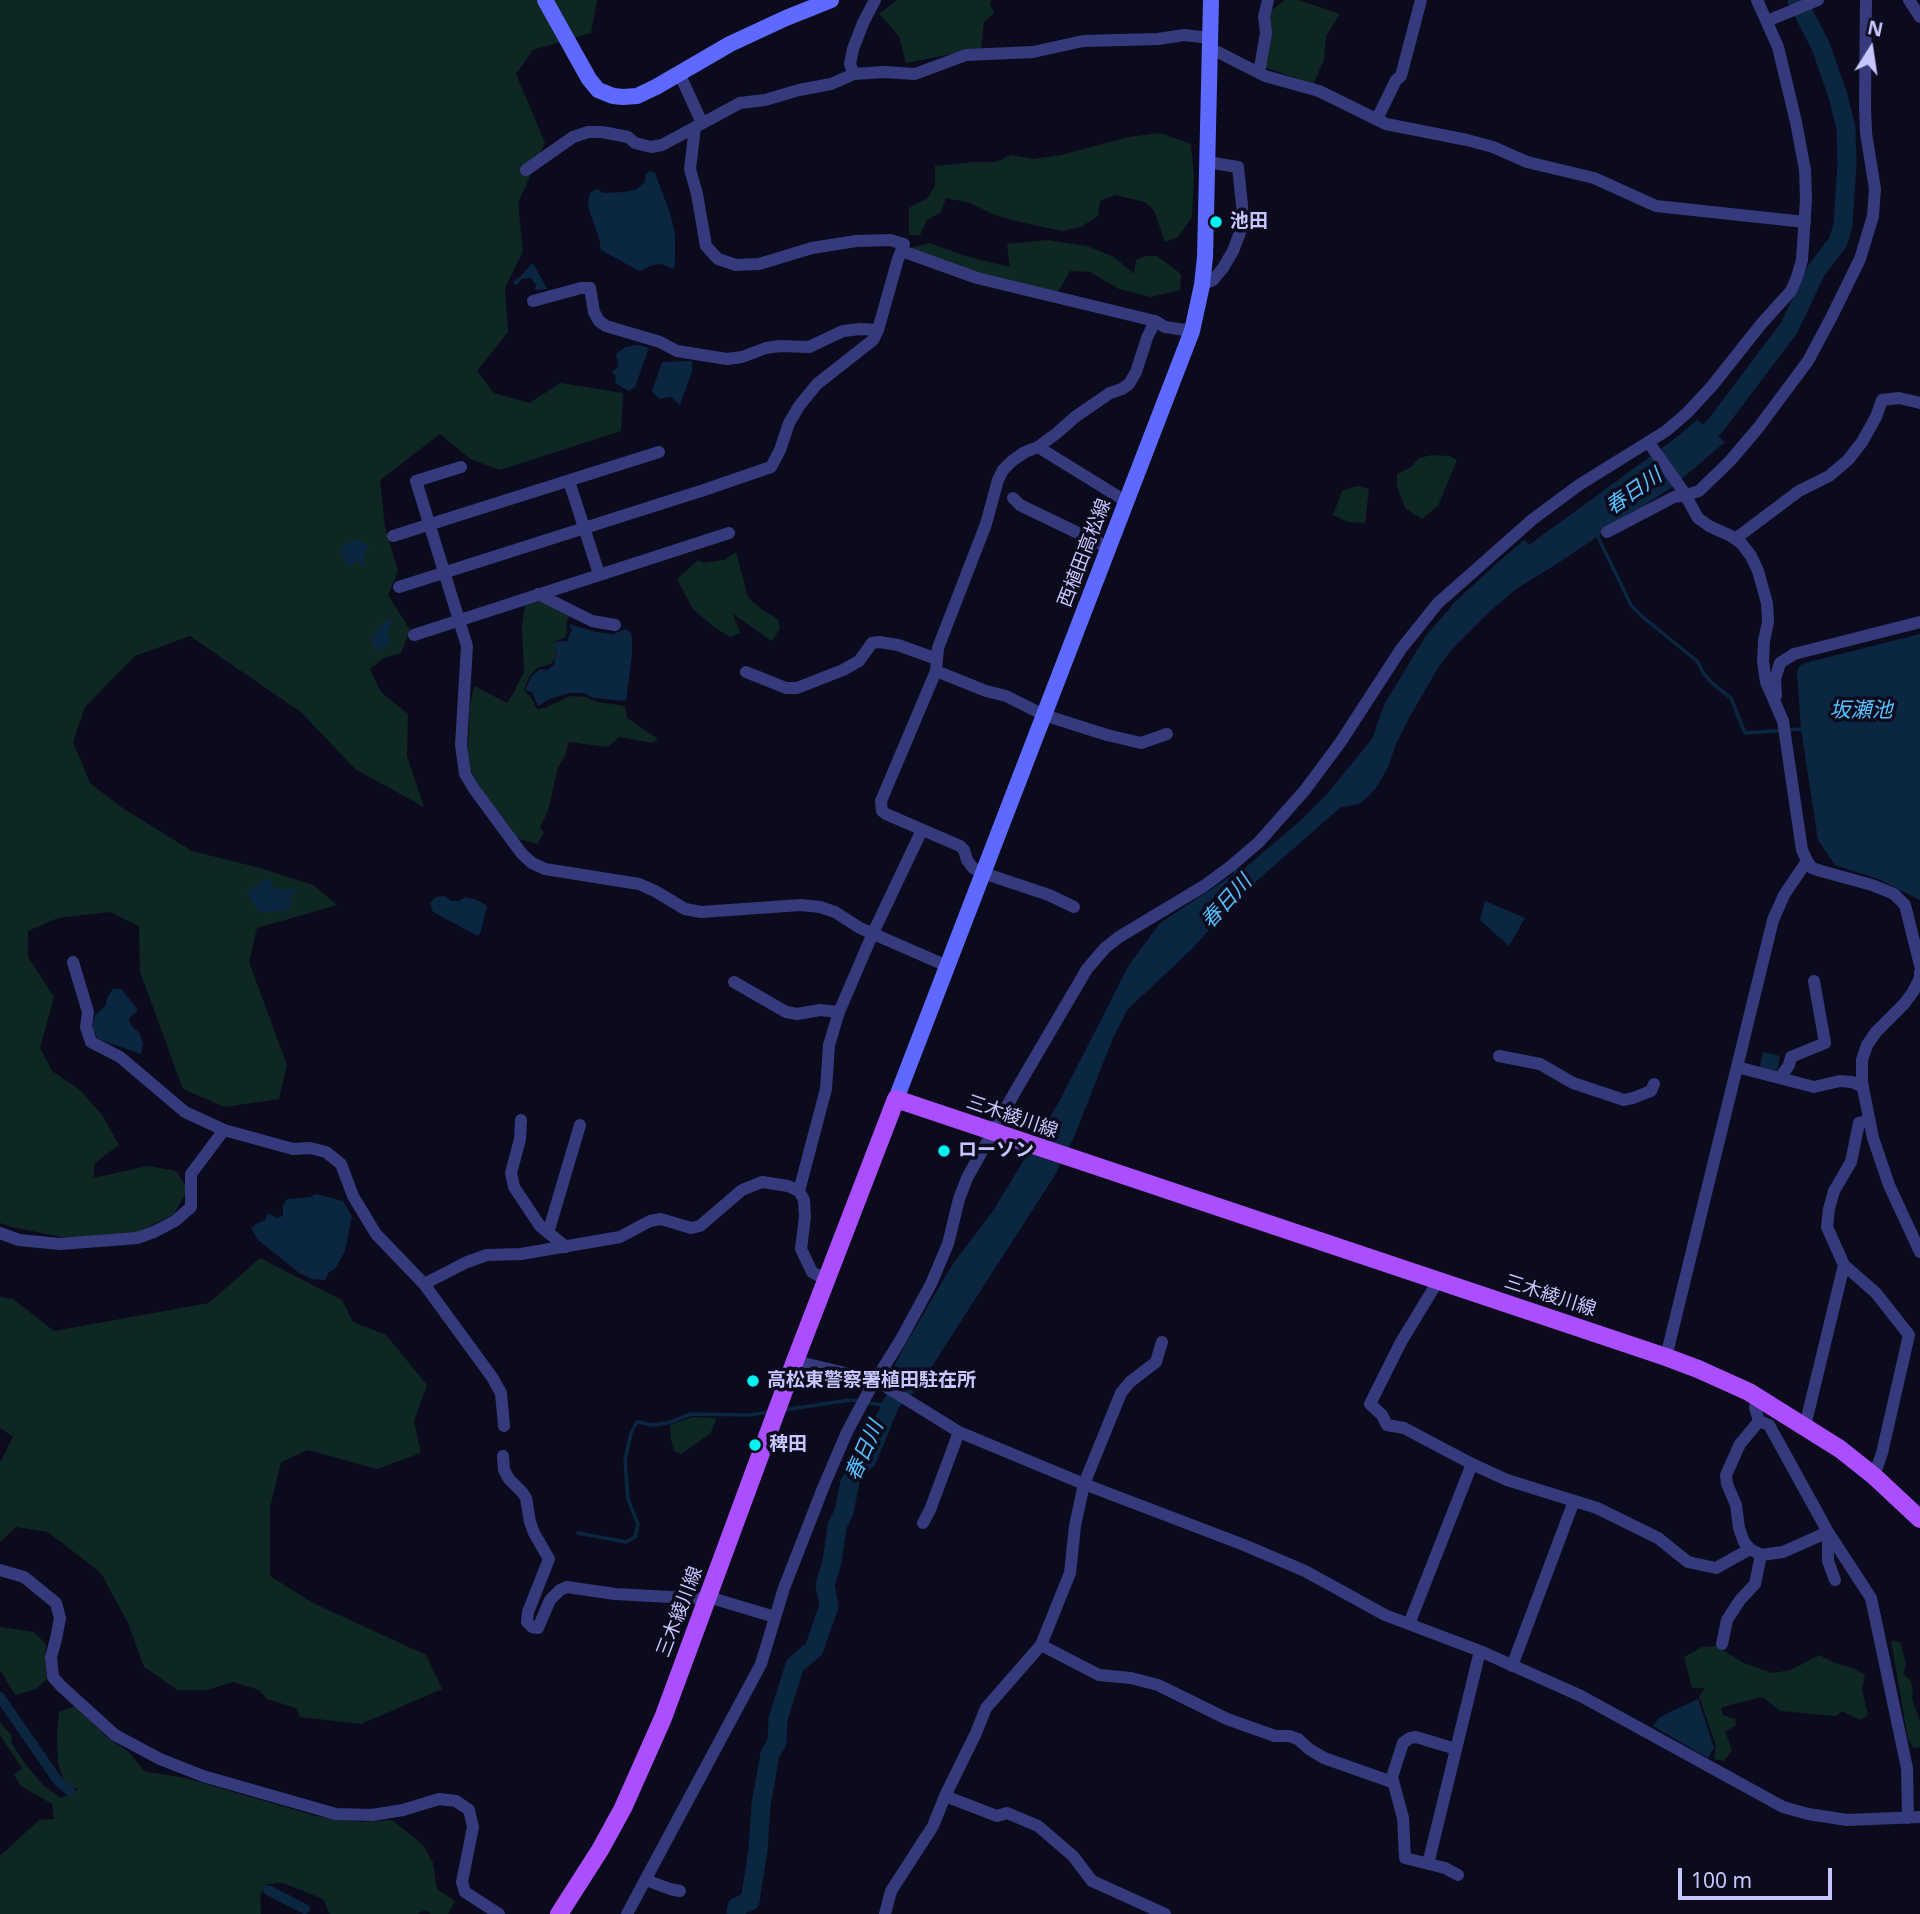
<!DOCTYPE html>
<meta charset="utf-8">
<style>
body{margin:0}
#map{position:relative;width:1920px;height:1914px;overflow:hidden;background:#0c0b1d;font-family:"Noto Sans",sans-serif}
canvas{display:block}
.north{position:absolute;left:1836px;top:14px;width:70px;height:70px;-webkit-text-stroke:5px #0c0b1d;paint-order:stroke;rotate:12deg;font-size:19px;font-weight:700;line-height:28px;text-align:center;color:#c7c7ff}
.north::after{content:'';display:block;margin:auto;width:24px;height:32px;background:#c7c7ff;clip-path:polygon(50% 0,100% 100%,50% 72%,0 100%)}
.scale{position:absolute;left:1678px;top:1868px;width:154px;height:32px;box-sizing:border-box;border:4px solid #c7c7ff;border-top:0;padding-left:9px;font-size:21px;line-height:24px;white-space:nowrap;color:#c7c7ff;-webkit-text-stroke:5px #0c0b1d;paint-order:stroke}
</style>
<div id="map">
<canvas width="1920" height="1914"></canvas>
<div class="north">N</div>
<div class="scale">100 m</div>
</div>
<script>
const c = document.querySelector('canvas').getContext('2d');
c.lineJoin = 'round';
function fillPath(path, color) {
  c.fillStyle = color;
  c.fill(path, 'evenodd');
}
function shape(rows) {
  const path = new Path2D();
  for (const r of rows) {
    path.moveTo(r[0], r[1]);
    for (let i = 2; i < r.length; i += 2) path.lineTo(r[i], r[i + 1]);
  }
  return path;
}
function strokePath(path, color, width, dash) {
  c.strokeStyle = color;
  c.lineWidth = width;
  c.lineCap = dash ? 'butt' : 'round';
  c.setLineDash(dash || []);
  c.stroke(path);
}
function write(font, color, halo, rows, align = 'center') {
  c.font = font + ' "Noto Sans","Noto Sans JP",sans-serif';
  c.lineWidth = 7;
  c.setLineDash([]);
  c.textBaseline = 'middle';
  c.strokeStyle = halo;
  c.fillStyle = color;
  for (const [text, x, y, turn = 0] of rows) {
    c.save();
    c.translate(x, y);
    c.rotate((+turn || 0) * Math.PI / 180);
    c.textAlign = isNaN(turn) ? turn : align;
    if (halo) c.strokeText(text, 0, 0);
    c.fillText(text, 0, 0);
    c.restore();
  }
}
fillPath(shape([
 [0,0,597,0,591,33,533,50,516,74,545,143,518,203,523,251,505,288,508,332,477,371,494,393,530,403,560,383,623,393,621,431,500,470,470,459,440,434,380,480,385,527,398,571,388,595,410,630,401,653,384,658,370,669,381,692,408,714,407,756,424,807,355,769,302,713,190,636,135,656,85,707,73,742,90,783,121,807,192,851,260,868,313,885,337,905,257,928,249,962,287,1065,279,1099,225,1107,183,1089,140,972,139,926,110,912,58,918,28,931,28,957,54,997,40,1048,52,1071,80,1090,102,1115,119,1145,95,1163,93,1178,148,1166,176,1171,188,1189,174,1214,134,1234,77,1240,12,1227,0,1223],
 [897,0,991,0,990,4,994,13,984,22,981,50,962,52,906,63,899,36,879,14],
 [1285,0,1298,0,1340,14,1326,36,1324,60,1313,84,1264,67,1269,12],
 [1160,133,1191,144,1194,176,1192,217,1178,237,1165,242,1154,210,1145,202,1115,195,1100,201,1098,216,1081,227,1062,231,1020,222,995,215,970,203,946,198,941,212,927,220,920,235,909,235,909,208,928,198,935,185,935,166,973,162,996,162,1011,155,1033,159,1061,155,1129,137],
 [1047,240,1087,246,1114,257,1134,274,1136,260,1145,256,1157,256,1181,274,1180,290,1151,297,1119,289,1090,272,1070,271,1058,292,988,276,910,248,930,243,965,256,1010,267,1007,244],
 [1432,455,1449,456,1457,460,1438,506,1422,519,1405,508,1397,486,1397,474,1411,467,1419,458],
 [1357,486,1369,489,1365,523,1348,522,1333,515,1342,491],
 [736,552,748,597,761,609,778,619,780,628,772,641,733,614,740,633,730,637,714,627,693,609,677,579,698,560,703,563,724,560],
 [541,601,570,615,566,623,567,633,564,638,554,642,556,656,551,664,537,668,530,675,524,690,530,696,537,709,545,708,570,696,586,697,597,702,625,706,627,718,658,739,653,743,619,737,608,747,569,742,565,756,558,767,548,811,540,827,544,833,537,844,516,838,480,788,467,763,470,705,474,686,507,703,513,694,524,672,522,625,525,605],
 [260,1258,342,1300,353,1322,386,1335,427,1385,414,1421,421,1453,377,1469,308,1450,281,1462,270,1508,270,1576,313,1603,426,1655,442,1689,361,1724,300,1717,296,1708,267,1699,259,1690,233,1682,207,1690,178,1690,144,1667,128,1623,101,1573,48,1532,16,1527,0,1542,0,1463,13,1437,0,1428,0,1297,13,1299,54,1331,209,1303],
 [692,1417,717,1418,710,1434,681,1454,674,1451,671,1440,670,1425],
 [0,1627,34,1632,46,1644,45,1661,47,1679,36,1689,15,1695,0,1670],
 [1891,1641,1900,1642,1906,1664,1903,1674,1910,1680,1913,1688,1912,1699,1920,1721,1920,1747,1914,1748,1908,1739],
 [1716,1646,1744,1663,1772,1673,1791,1670,1819,1655,1835,1663,1852,1668,1865,1675,1862,1690,1868,1715,1861,1720,1842,1711,1836,1716,1780,1711,1763,1697,1733,1704,1721,1708,1723,1715,1735,1719,1736,1726,1725,1731,1732,1750,1724,1761,1714,1759,1716,1746,1699,1696,1705,1688,1692,1688,1684,1657,1702,1647],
 [75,1706,107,1737,129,1752,144,1771,185,1778,316,1816,360,1822,392,1820,423,1845,433,1863,437,1889,455,1901,448,1914,431,1914,425,1910,418,1914,330,1914,323,1899,283,1883,267,1884,260,1895,261,1914,0,1914,0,1856,39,1820,54,1819,52,1804,21,1786,14,1775,22,1768,0,1735,0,1722,11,1735,12,1744,27,1766,43,1785,61,1798,78,1790,64,1781,58,1763,57,1735,59,1712]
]), '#0e2723');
fillPath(shape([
 [650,171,655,173,670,213,675,234,675,260,674,269,662,264,653,265,639,271,601,250,599,238,590,213,588,204,590,193,597,189,603,193,625,192,637,189,645,182,646,174],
 [531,264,534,265,547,289,535,290,536,285,531,278,521,279,517,285,514,284,514,281,520,277],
 [638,345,649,348,635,387,629,391,615,383,616,376,612,372,617,368,618,363,616,354,625,347],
 [692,361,692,371,680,405,671,397,659,399,652,391,662,362],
 [1697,420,1725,442,1672,487,1552,567,1516,589,1488,613,1452,649,1438,668,1409,718,1396,744,1388,767,1378,785,1369,796,1359,804,1341,807,1236,899,1193,948,1128,1009,1113,1038,1074,1137,1055,1175,916,1391,910,1395,899,1407,875,1465,858,1481,849,1503,842,1511,855,1448,874,1420,887,1393,888,1377,907,1342,952,1265,993,1211,1044,1127,1059,1102,1129,965,1160,923,1234,874,1233,871,1241,866,1244,869,1301,820,1327,794,1372,739,1384,705,1425,637,1455,602,1496,564,1524,540,1529,545,1677,437],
 [358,539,363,544,368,544,369,548,365,552,363,558,366,566,363,567,359,562,355,562,350,567,346,563,345,558,338,553,342,551,345,543,350,543],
 [391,619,393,622,388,628,388,635,391,642,380,651,376,650,370,639,374,635,376,628,380,628,382,623],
 [569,624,596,632,613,634,625,629,630,632,632,637,632,655,626,701,593,698,584,693,570,693,549,699,538,706,532,692,525,690,532,676,540,669,547,670,554,665,556,653,554,643,560,641,567,642,570,633,572,631],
 [1920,634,1920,900,1878,879,1835,865,1818,840,1801,729,1797,672,1799,666,1805,663],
 [272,878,272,889,282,888,287,892,293,887,296,891,289,899,291,909,263,913,258,911,247,892,258,886,263,880],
 [445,896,451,901,459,901,465,897,475,899,487,906,481,931,478,936,433,912,430,903,436,897],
 [1485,901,1525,918,1509,946,1480,920],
 [113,989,121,989,138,1010,129,1018,131,1025,140,1034,143,1044,141,1054,98,1039,92,1028,95,1016,106,1005,107,998],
 [1763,1052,1780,1056,1777,1071,1760,1067],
 [316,1194,343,1201,352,1216,345,1251,335,1269,329,1272,325,1280,312,1279,298,1272,258,1240,251,1228,256,1224,265,1220,268,1213,277,1218,283,1216,283,1206,287,1199,310,1197],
 [1698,1699,1714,1748,1708,1758,1653,1726,1660,1717]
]), '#0b2641');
strokePath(shape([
 [1597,535,1631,605,1644,618,1697,661,1704,674,1713,684,1731,698,1745,733,1801,729],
 [867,1403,884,1405],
 [784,1410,849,1400,859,1401],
 [578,1533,626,1542,635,1537,638,1524,628,1499,625,1460,631,1433,637,1422,653,1425,668,1423,691,1414,748,1415,770,1412]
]), '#0b2641', 3.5);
strokePath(shape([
 [0,1697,58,1781,70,1791],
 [268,1890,305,1909]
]), '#0b2641', 10);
strokePath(shape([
 [1693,448,1715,426,1789,328,1816,271,1838,242,1843,225,1847,164,1846,128,1838,96,1821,47,1797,0],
 [736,1914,737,1907,750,1901,758,1850,761,1805,770,1754,777,1742,778,1719,795,1665,814,1649,829,1606,825,1585,832,1562,837,1526,844,1512,850,1482]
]), '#0b2641', 19);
strokePath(shape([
 [1909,0,1920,17],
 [1767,21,1818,0],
 [1210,48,1265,76,1319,91,1386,124,1467,140,1493,147,1527,162,1594,178,1656,206,1805,222],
 [679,73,702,123],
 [1259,73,1266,33,1264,17,1268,0],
 [854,74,850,64,853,49,863,23,875,0],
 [1377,119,1396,80,1401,76,1421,0],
 [526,170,573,137,588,132,602,132,628,137,635,143,651,147,662,145,740,103,765,100,799,90,831,84,854,74,884,72,915,74,966,55,1033,52,1083,41,1158,39,1184,35,1210,38],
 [902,251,977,278,1155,321,1165,327,1192,331],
 [1202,285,1213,280,1223,268,1233,251,1241,230,1243,215,1238,167,1207,162],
 [533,301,581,288,590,288,594,312,599,321,606,326,660,342,677,351,727,359,742,357,766,348,780,346,809,347,843,331,860,329,878,330],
 [1649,443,1683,491,1698,518,1709,526,1731,536,1741,543,1751,556,1758,571,1767,603,1768,622,1764,641,1763,662,1766,682,1783,721,1802,850,1807,861,1812,868,1821,871,1872,885,1894,894,1905,905,1920,965],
 [1038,447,1127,502],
 [461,467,416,481,467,646,461,745,465,774,474,789,522,854,532,863,545,869,639,884,655,891,685,909,701,912,801,905,820,907,835,912,860,928,947,966],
 [569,481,599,574],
 [1013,498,1020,505,1109,548],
 [1607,532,1674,497,1686,495,1699,491,1730,461,1758,428,1808,361,1831,318,1860,259,1873,216,1875,189,1866,133,1865,108,1866,0],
 [393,536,659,452],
 [1735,539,1799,491,1829,476,1848,460,1862,442,1876,417,1882,400,1899,398,1920,403],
 [399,587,704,490,771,467,780,450,789,423,799,406,817,384,873,340,878,330,898,259,904,244,890,240,856,241,812,248,759,264,736,265,718,259,706,246,697,194,690,169,695,127],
 [538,594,592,621,615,625],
 [414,635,729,533],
 [936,671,986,691,1006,696,1044,715,1107,735,1141,743,1167,734],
 [746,672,786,688,797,688,843,670,859,661,872,643,879,642,898,645,937,659],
 [1776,696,1775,679,1780,663,1794,654,1920,622],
 [1074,907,1049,895,983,873,973,868,967,860,964,850,960,846,886,814,882,811,881,801,936,671,938,648,986,524,998,480,1003,470,1012,461,1025,452,1038,447,1057,433,1075,417,1110,393,1122,389,1129,384,1136,372,1147,338,1155,321],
 [73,962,88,1012,86,1027,91,1042,120,1057,185,1112,224,1130,293,1149,310,1148,326,1152,341,1164,353,1196,376,1234,424,1284,492,1377,501,1393,504,1426],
 [1920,972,1920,978,1913,992,1904,1004,1876,1032,1867,1045,1862,1060,1862,1083,1873,1138,1889,1185,1920,1252],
 [734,982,786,1012,797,1014,820,1010,839,1012],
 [1499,1056,1540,1064,1573,1083,1624,1100,1633,1098,1651,1091,1654,1084],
 [1737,1067,1814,1087,1840,1081,1852,1082,1863,1087],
 [1780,1078,1789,1065,1791,1057,1825,1043,1814,981],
 [521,1120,520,1139,511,1173,514,1187,540,1226,566,1247],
 [799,1191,826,1089,829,1045,839,1012,873,933,922,830],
 [0,1233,19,1240,60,1244,137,1238,154,1232,175,1221,191,1207,191,1174,224,1130],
 [548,1233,580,1125],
 [1844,1265,1876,1293,1909,1335,1882,1453,1874,1476],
 [1438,1281,1401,1342,1370,1404,1382,1415,1387,1425,1404,1428,1472,1464,1507,1480,1597,1508,1658,1538,1688,1562,1716,1568,1750,1549],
 [424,1284,467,1262,487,1255,521,1254,620,1237,650,1221,661,1219,691,1228,700,1226,742,1190,762,1182,788,1186,799,1191,804,1200,805,1217,801,1249,812,1272,826,1280],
 [1666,1357,1773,920,1784,895,1807,861],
 [795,1361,875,1380,959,1432,1084,1484,1244,1545,1305,1571,1385,1615,1480,1651,1581,1696,1783,1807,1808,1814,1847,1820,1920,1817],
 [1758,1398,1755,1408,1759,1421,1740,1444,1726,1475,1727,1484,1736,1505,1739,1528,1744,1542,1750,1549,1761,1555,1783,1552,1828,1532,1871,1598,1907,1768,1908,1818],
 [1759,1421,1769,1425,1828,1532,1828,1561,1835,1580],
 [1805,1426,1844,1265,1827,1227,1829,1209,1834,1191,1851,1162,1859,1123,1870,1121],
 [503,1456,504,1470,509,1479,522,1492,526,1498,530,1522,534,1533,549,1559,528,1612,527,1622,532,1627,538,1628,550,1600,560,1590,567,1587,615,1594,707,1599],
 [923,1523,930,1510,959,1432],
 [0,1570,24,1577,56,1603,60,1618,56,1639,51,1657,53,1677,61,1686,115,1735,160,1759,203,1776,336,1814,372,1815,403,1810,439,1799,456,1801,469,1810,473,1827,462,1882,465,1892,499,1914],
 [708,1597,775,1617],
 [1409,1624,1472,1464],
 [1722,1644,1727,1620,1740,1600,1755,1584,1761,1555],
 [1041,1645,1099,1675,1131,1678,1158,1685,1227,1719,1275,1736,1289,1736,1298,1739,1309,1749,1324,1758,1392,1782],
 [1512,1666,1574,1501],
 [1456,1749,1416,1737,1410,1738,1403,1743,1392,1777,1403,1818,1405,1858,1445,1868,1458,1875],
 [945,1796,997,1816,1007,1813,1038,1826,1073,1856,1092,1881,1165,1914],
 [1428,1864,1480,1651],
 [646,1880,670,1889,680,1891],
 [627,1914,761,1664,784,1588,823,1488,847,1432,870,1389,900,1341,931,1284,948,1244,959,1199,967,1178,1016,1090,1087,969,1105,948,1119,937,1204,886,1231,866,1259,842,1305,790,1340,743,1401,649,1438,603,1533,519,1579,485,1666,431,1687,413,1712,386,1762,323,1791,291,1797,277,1802,260,1806,199,1805,170,1796,122,1778,47,1757,0],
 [885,1914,891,1891,933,1826,945,1796,976,1733,986,1708,1041,1645,1070,1573,1075,1526,1084,1484,1121,1393,1130,1382,1156,1362,1162,1342]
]), '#353a7c', 12);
strokePath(shape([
 [545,0,589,79,598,90,613,96,623,97,637,96,656,87,730,44,786,18,831,0],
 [896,1099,1192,331,1202,285,1205,257,1211,0]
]), '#5e6aff', 16);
strokePath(shape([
 [559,1914,600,1850,623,1808,663,1718,795,1361,896,1099,1666,1357,1698,1369,1749,1392,1840,1449,1874,1476,1920,1519]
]), '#ab4eff', 18);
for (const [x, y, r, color] of [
 [1216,222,7,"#00f2f1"],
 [944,1151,7,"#00f2f1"],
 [753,1381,7,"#00f2f1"],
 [755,1445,7,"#00f2f1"]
]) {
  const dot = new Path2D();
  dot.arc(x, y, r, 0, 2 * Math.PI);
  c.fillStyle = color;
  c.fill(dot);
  strokePath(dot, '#0c0b1d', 2.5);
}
write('bold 19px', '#c7c7ff', '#0c0b1d', [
 ["池田",1230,222],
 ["ローソン",958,1151],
 ["高松東警察署植田駐在所",767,1381],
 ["稗田",769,1445]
], 'left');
write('19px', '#c7c7ff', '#0c0b1d', [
 ["西植田高松線",1085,553,-69],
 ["三木綾川線",1012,1117,19],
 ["三木綾川線",1550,1296,18],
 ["三木綾川線",680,1612,-69]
]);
write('italic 21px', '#55c2ff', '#0c0b1d', [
 ["春日川",1634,492,-35],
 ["坂瀬池",1861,711],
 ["春日川",1227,902,-48],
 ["春日川",865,1451,-66]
]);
</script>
